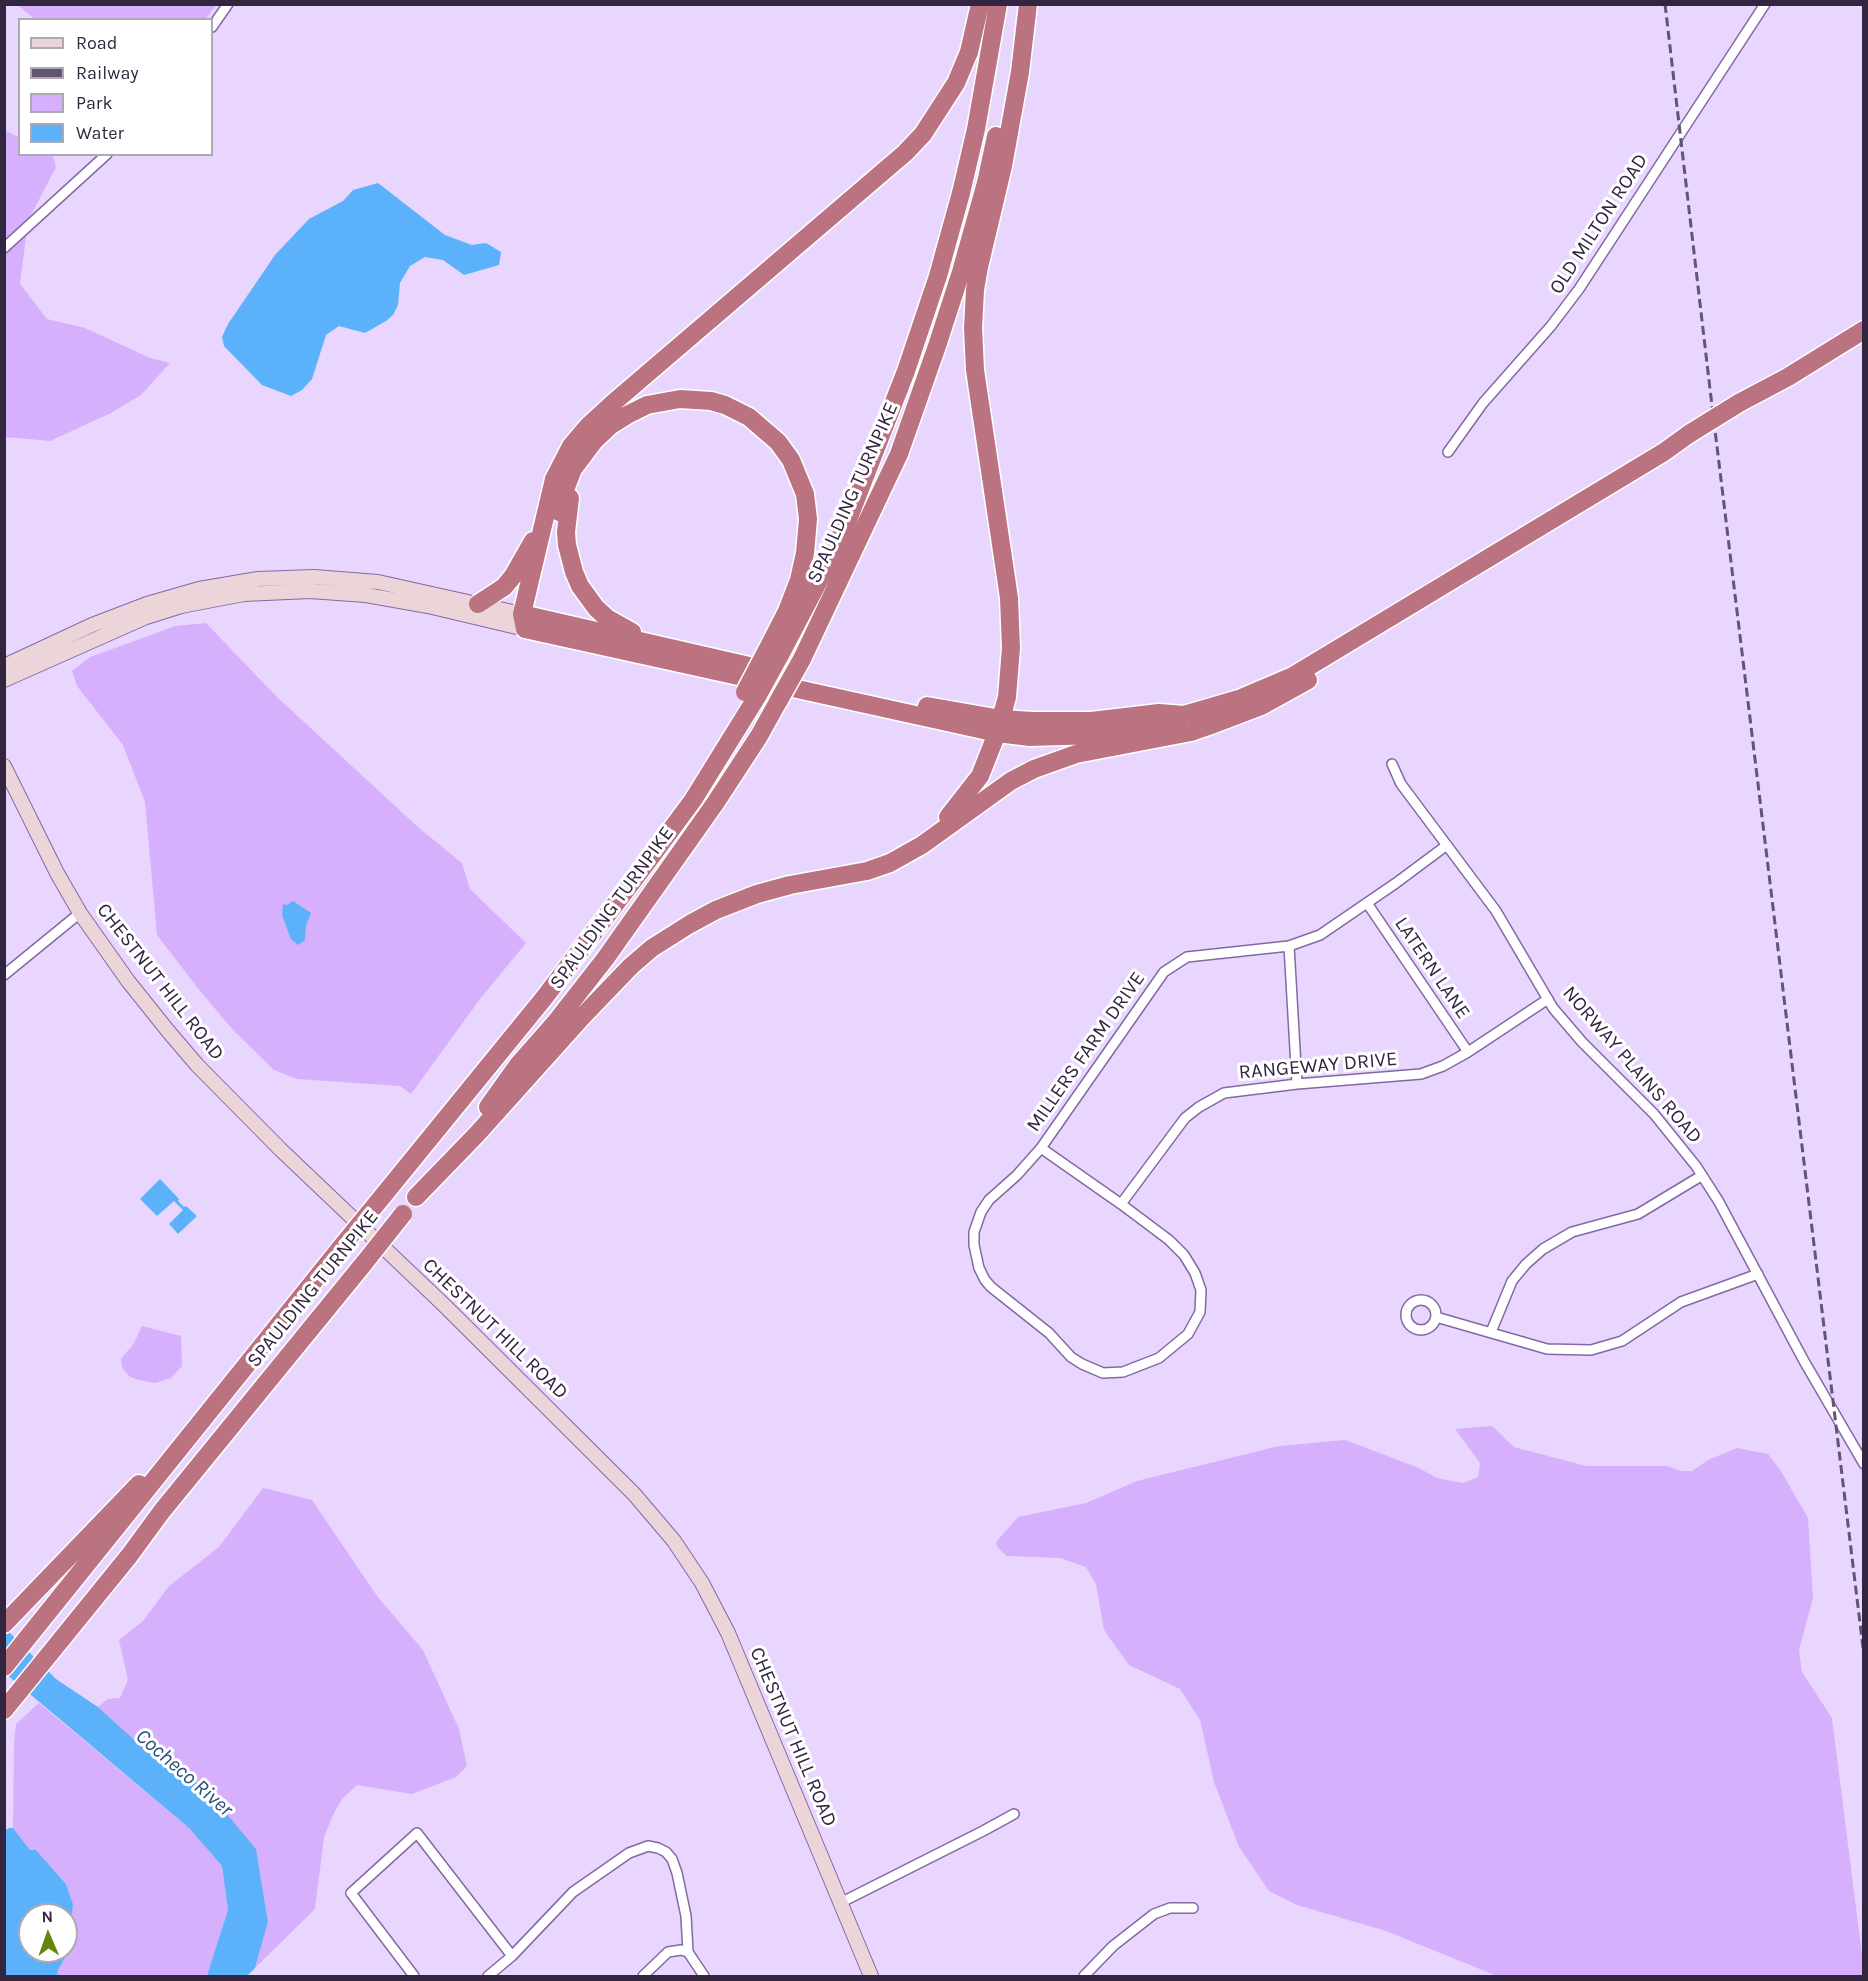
<!DOCTYPE html>
<style>
body{margin:0}
#map{position:relative;width:1868px;height:1981px;overflow:hidden;background:#e9d6ff;font-family:Karla,sans-serif}
canvas{display:block}
.frame{position:absolute;inset:0;border:6px solid #32253f;pointer-events:none}
.legend{position:absolute;left:18px;top:18px;width:195px;height:138px;box-sizing:border-box;background:#fff;border:2px solid #ada8b2;margin:0;padding:8px 10px;list-style:none;font-size:18px;color:#32253f}
.legend li{display:flex;align-items:center;gap:12px;height:30px}
.legend b{width:30px;border:2px solid #ada8b2}
.north{position:absolute;left:18px;top:1903px;width:60px;height:60px;box-sizing:border-box;background:#fff;border:2px solid #ada8b2;border-radius:50%;rotate:358deg;font-size:16px;font-weight:700;line-height:24px;text-align:center;color:#32253f}
.north::after{content:'';display:block;margin:auto;width:21px;height:27px;background:#62870d;clip-path:polygon(50% 0,100% 100%,50% 72%,0 100%)}
</style>
<div id="map">
<canvas width="1868" height="1981"></canvas>
<div class="frame"></div>
<ul class="legend">
<li><b style="height:8px;background:#ebd5d9"></b>Road</li>
<li><b style="height:8px;background:#635472"></b>Railway</li>
<li><b style="height:16px;background:#d6b0fd"></b>Park</li>
<li><b style="height:16px;background:#5cb1fb"></b>Water</li>
</ul>
<div class="north">N</div>
</div>
<script>
const c = document.querySelector('canvas').getContext('2d');
c.lineJoin = 'round';
function fillPath(path, color) {
  c.fillStyle = color;
  c.fill(path, 'evenodd');
}
function shape(rows) {
  const path = new Path2D();
  for (const r of rows) {
    if (r.length === 3) {
      path.moveTo(r[0] + r[2], r[1]);
      path.arc(r[0], r[1], r[2], 0, 2 * Math.PI);
      continue;
    }
    path.moveTo(r[0], r[1]);
    for (let i = 2; i < r.length; i += 2) path.lineTo(r[i], r[i + 1]);
  }
  return path;
}
function strokePath(path, color, width, dash) {
  c.strokeStyle = color;
  c.lineWidth = width;
  c.lineCap = dash ? 'butt' : 'round';
  c.setLineDash(dash || []);
  c.stroke(path);
}
function write(font, color, halo, rows, align = 'center') {
  c.font = font + ' Karla,sans-serif';
  c.lineWidth = 6;
  c.setLineDash([]);
  c.textBaseline = 'middle';
  c.strokeStyle = halo;
  c.fillStyle = color;
  for (const [text, x, y, turn = 0] of rows) {
    c.save();
    c.translate(x, y);
    c.rotate((+turn || 0) * Math.PI / 180);
    c.textAlign = isNaN(turn) ? turn : align;
    if (halo) c.strokeText(text, 0, 0);
    c.fillText(text, 0, 0);
    c.restore();
  }
}
fillPath(shape([
 [18,5,216,5,205,20,34,19],
 [4,130,19,137,20,154,53,155,56,167,28,221,20,284,47,319,85,328,150,358,170,363,141,395,111,413,50,441,5,437],
 [206,623,277,697,419,828,462,863,470,889,526,943,480,999,411,1094,400,1086,297,1079,274,1070,232,1029,197,987,157,935,145,802,123,745,77,686,72,671,90,657,143,638,175,626],
 [142,1326,181,1336,182,1366,171,1378,155,1383,139,1380,130,1377,122,1368,121,1359,134,1343],
 [1492,1426,1514,1447,1586,1466,1667,1466,1681,1471,1692,1471,1708,1460,1737,1448,1768,1454,1781,1471,1808,1518,1813,1598,1799,1650,1802,1672,1832,1718,1863,1963,1863,1976,1497,1976,1386,1931,1297,1905,1269,1891,1239,1847,1214,1782,1200,1720,1180,1689,1129,1665,1104,1630,1096,1584,1086,1567,1060,1558,1007,1556,998,1548,996,1542,1018,1517,1086,1503,1137,1481,1279,1446,1345,1440,1419,1468,1437,1478,1463,1483,1478,1477,1480,1463,1455,1429],
 [263,1488,312,1500,377,1596,423,1650,459,1729,467,1766,456,1777,412,1794,357,1785,342,1799,333,1815,324,1837,315,1909,255,1968,268,1922,256,1849,193,1779,161,1764,98,1707,108,1699,120,1698,128,1680,119,1640,143,1621,169,1586,219,1547],
 [39,1703,189,1828,222,1866,228,1910,208,1972,208,1976,57,1976,58,1970,69,1951,73,1904,66,1884,36,1850,30,1850,13,1828,14,1742,16,1724]
]), '#d6b0fd');
fillPath(shape([
 [378,183,445,235,472,245,486,243,501,252,499,265,464,275,443,260,425,257,410,266,400,283,398,305,393,315,386,321,365,333,339,326,326,335,312,379,302,390,291,396,262,385,224,346,222,337,228,324,275,255,309,219,343,201,353,190],
 [293,901,311,913,306,926,305,940,298,945,291,939,282,915,283,904,287,905],
 [160,1179,179,1199,178,1201,184,1207,186,1206,197,1216,178,1234,169,1224,183,1210,174,1201,157,1216,140,1199],
 [4,1627,56,1679,98,1707,161,1764,193,1779,225,1812,256,1849,268,1922,255,1968,247,1976,208,1976,208,1972,228,1910,222,1866,189,1828,5,1673],
 [9,1828,13,1828,30,1850,36,1850,66,1884,73,1904,69,1951,58,1970,57,1976,5,1976,4,1831],
 [30,1915,66,1915,66,1951,30,1951]
]), '#5cb1fb');
const street = shape([
 [212,27,228,4],
 [4,248,107,154],
 [1448,452,1483,403,1551,326,1579,289,1765,4],
 [1392,764,1401,784,1496,911,1553,1008,1582,1042,1654,1114,1696,1166,1719,1202,1804,1361,1864,1464],
 [1367,903,1468,1052],
 [1289,946,1297,1084],
 [4,975,80,913],
 [1041,1148,1121,1204,1169,1240,1184,1255,1195,1273,1201,1290,1200,1312,1188,1334,1159,1358,1123,1372,1103,1373,1082,1364,1071,1357,1049,1333,991,1287,985,1280,979,1268,974,1245,974,1232,981,1212,989,1200,1017,1175,1041,1148,1164,972,1187,957,1289,946,1320,935,1396,883,1447,845],
 [1121,1204,1185,1118,1199,1107,1224,1093,1297,1084,1421,1074,1443,1066,1468,1052,1548,999],
 [1421,1315,15],
 [1436,1317,1547,1349,1591,1350,1622,1341,1681,1302,1758,1274],
 [1491,1332,1512,1281,1526,1264,1543,1249,1572,1232,1638,1214,1701,1176],
 [840,1903,983,1831,1014,1814],
 [688,1952,704,1976],
 [414,1976,351,1893,417,1833,512,1956],
 [488,1976,512,1956,573,1892,629,1853,648,1846,658,1848,666,1852,672,1859,677,1873,686,1916,688,1952],
 [643,1976,668,1952,681,1950,688,1952],
 [1084,1976,1113,1946,1154,1914,1170,1908,1193,1908]
]);
const secondary = shape([
 [4,666,92,625,147,604,199,589,258,579,314,577,378,582,522,614],
 [4,680,146,617,181,606,244,594,310,591,366,595,428,606,525,629],
 [4,766,57,873,80,913,128,981,168,1031,197,1065,280,1149,445,1306,634,1494,674,1541,702,1583,728,1633,871,1976]
]);
const highway = shape([
 [1739,403,1788,377,1864,330],
 [570,498,566,532,567,545,574,572,580,586,596,608,607,618,632,632],
 [559,512,563,495,573,469,594,441,611,425,627,415,647,405,680,399,711,401,725,405,749,417,778,442,791,460,805,494,808,519,805,553,799,580,787,611,766,652],
 [478,604,504,587,513,576,533,541],
 [522,614,771,671],
 [525,629,997,733,1030,737,1098,735,1160,727,1184,715,1239,699,1293,676,1664,452,1689,434],
 [525,629,522,614,554,479,571,446,588,426,613,403,905,153,923,134,956,83,969,52,980,4],
 [780,655,825,569,846,525,906,371,938,276,961,193,976,129,998,4],
 [802,659,899,454,937,346,961,272,986,183,996,136],
 [927,706,1001,719,1033,721,1091,721,1159,713,1184,715],
 [948,817,980,776,997,733,1007,697,1011,648,1009,598,975,370,973,328,975,290,979,267,1003,166,1020,72,1028,4],
 [488,1107,518,1065,555,1023,605,959,656,887,716,802,759,736,779,700],
 [382,1197,544,998,645,865,693,800,758,695],
 [416,1197,477,1134,582,1017,631,966,652,948,690,924,716,910,757,894,790,885,867,871,890,863,922,845,1011,781,1034,769,1076,754,1191,732,1211,725,1261,706,1308,680],
 [4,1624,139,1484],
 [4,1667,342,1246],
 [4,1710,129,1556,162,1511,365,1262]
]);
strokePath(street, '#8667a5', 12);
strokePath(secondary, '#8667a5', 16);
strokePath(highway, '#fff', 21);
strokePath(street, '#fff', 9);
strokePath(secondary, '#ebd5d9', 14);
strokePath(highway, '#bb7381', 18);
strokePath(shape([
 [1665,4,1710,389,1864,1656]
]), '#635472', 3, [9, 4.5]);
const highwayBridge = shape([
 [1689,434,1739,403],
 [745,692,766,652],
 [758,695,780,655],
 [779,700,802,659],
 [342,1246,382,1197],
 [365,1262,403,1214]
]);
strokePath(highwayBridge, '#fff', 21, []);
strokePath(highwayBridge, '#bb7381', 18);
write('20px', '#32253f', '#fff', [
 ["OLD MILTON ROAD",1599,224,-57],
 ["SPAULDING TURNPIKE",853,493,-66],
 ["SPAULDING TURNPIKE",612,908,-54],
 ["LATERN LANE",1432,968,56],
 ["CHESTNUT HILL ROAD",160,982,52],
 ["MILLERS FARM DRIVE",1086,1052,-55],
 ["NORWAY PLAINS ROAD",1632,1065,49],
 ["RANGEWAY DRIVE",1318,1066,-5],
 ["SPAULDING TURNPIKE",313,1289,-51],
 ["CHESTNUT HILL ROAD",495,1329,44],
 ["CHESTNUT HILL ROAD",793,1737,67]
]);
write('italic 21px', '#255176', '#fff', [
 ["Cocheco River",184,1773,41]
]);
</script>
